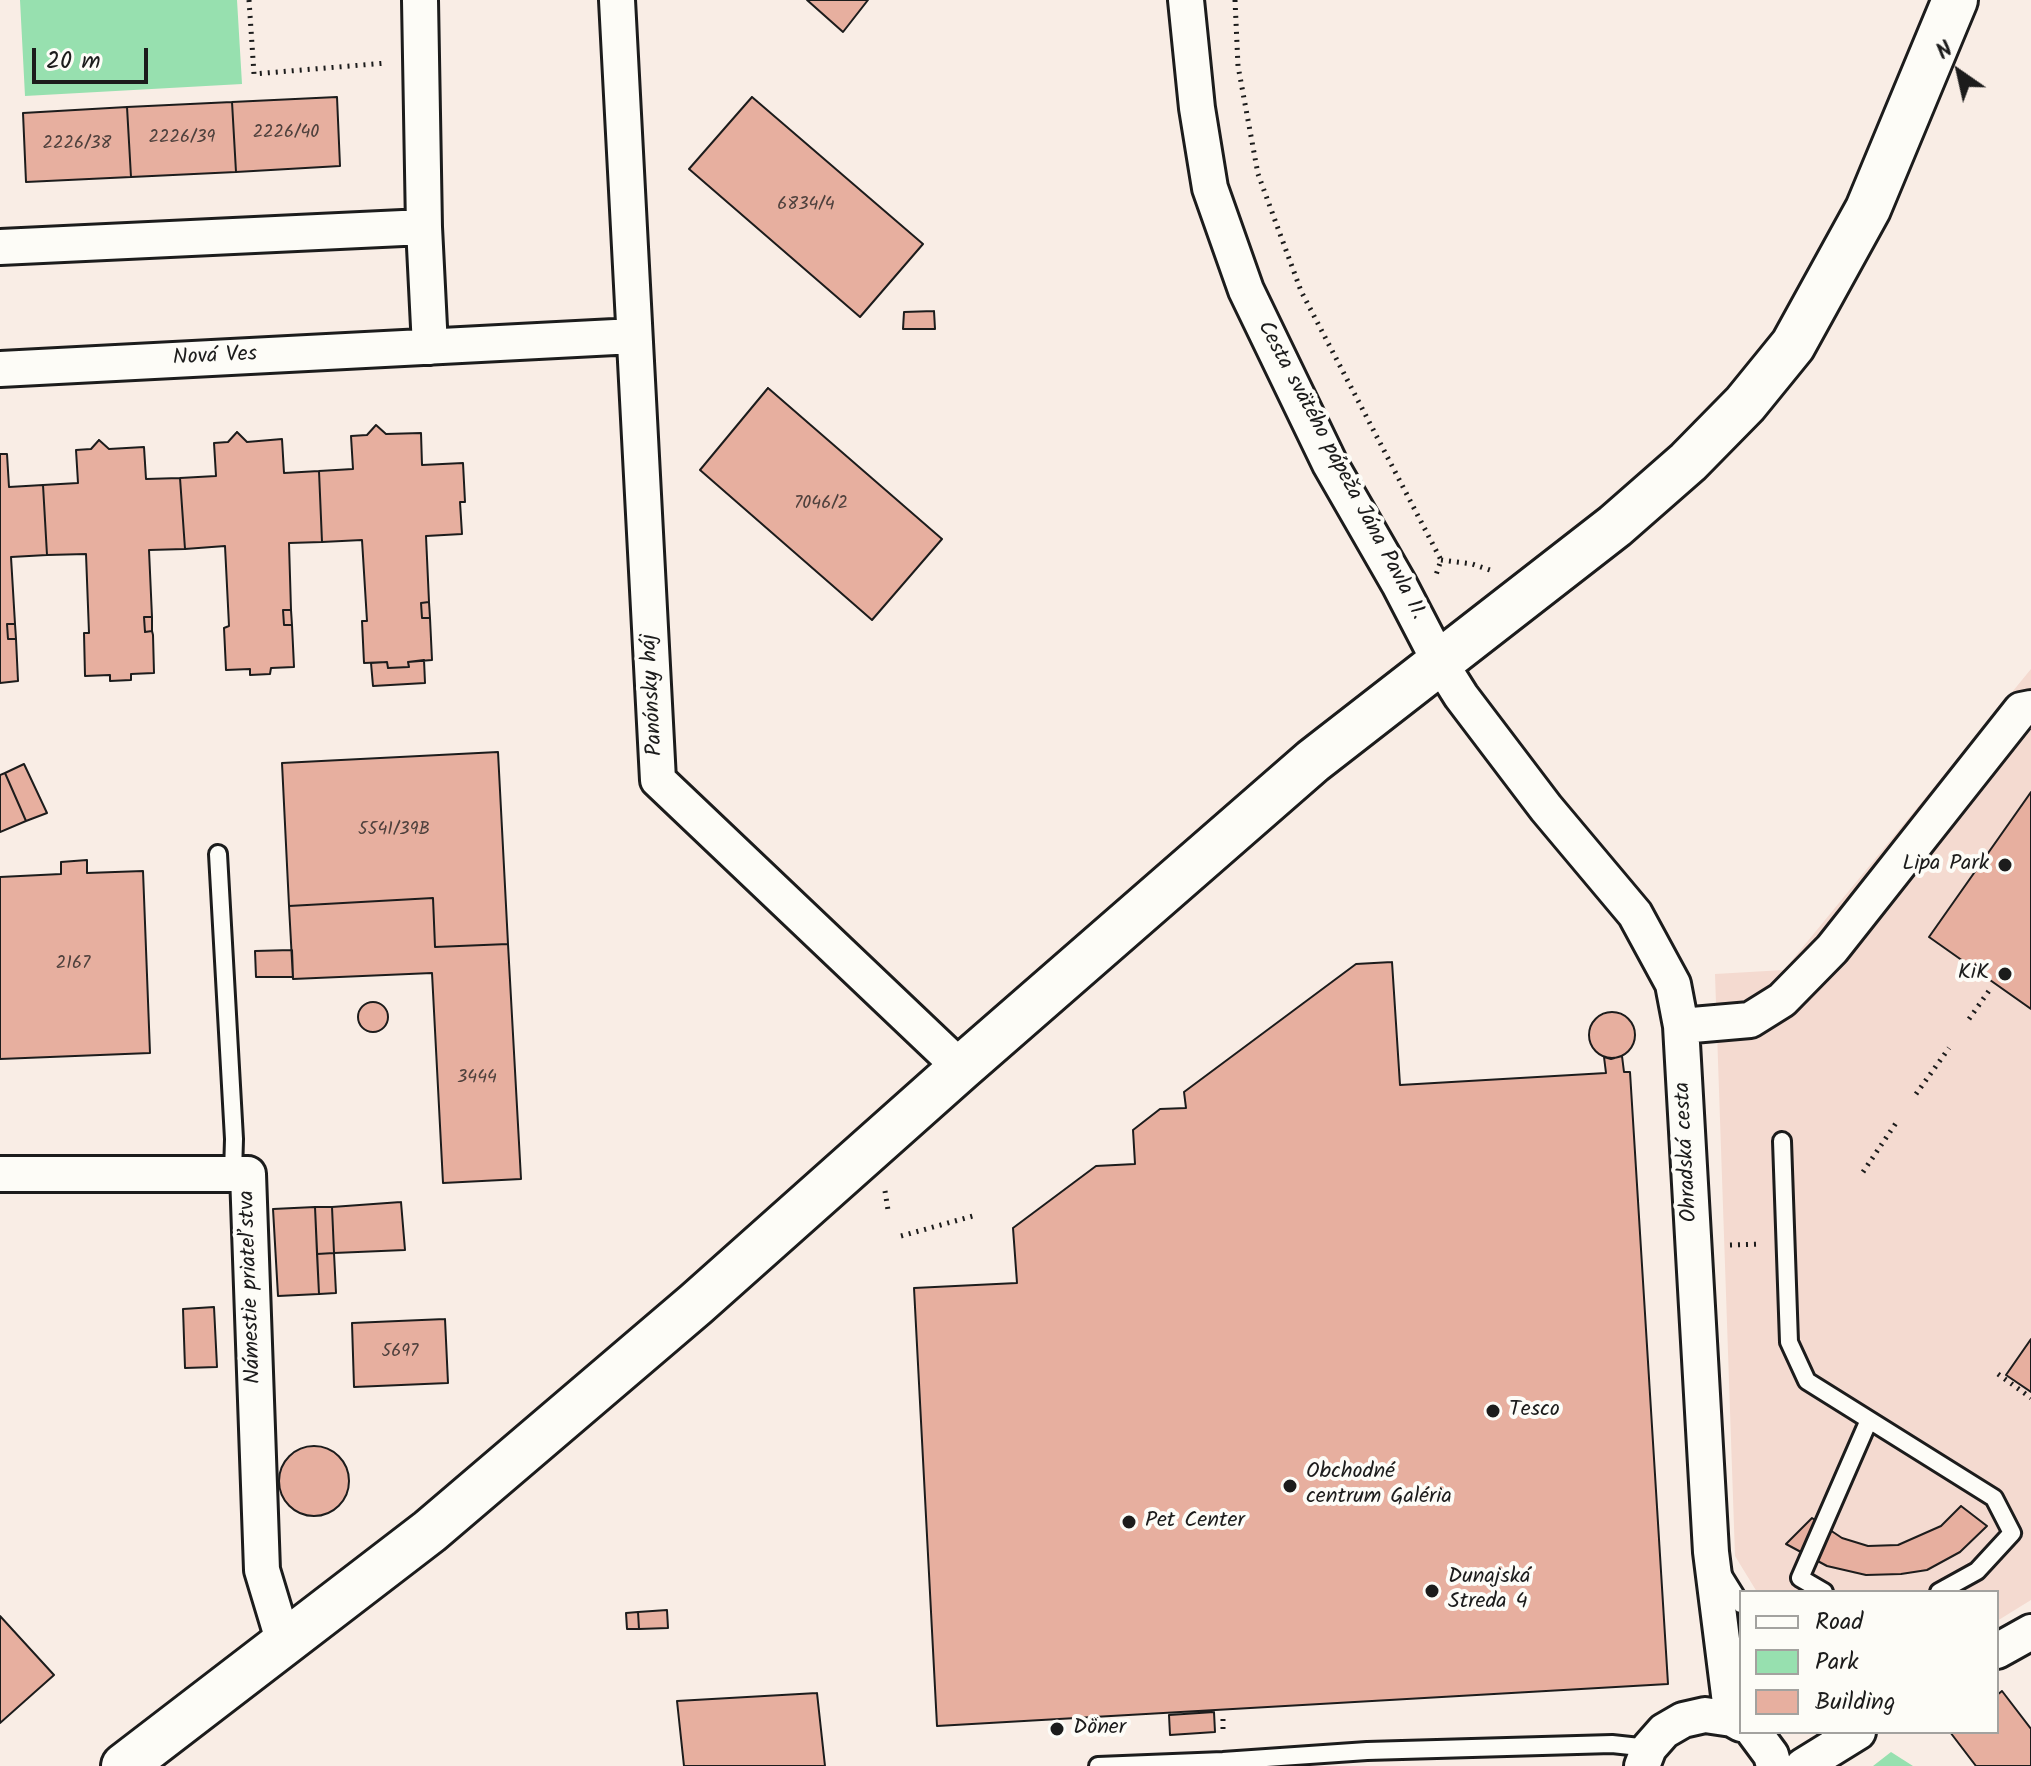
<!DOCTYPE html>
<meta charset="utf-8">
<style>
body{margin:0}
#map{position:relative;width:2031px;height:1766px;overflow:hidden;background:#f9ede5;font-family:Kalam,sans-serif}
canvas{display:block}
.legend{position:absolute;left:1739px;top:1590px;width:260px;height:144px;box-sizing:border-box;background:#fdfcf7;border:2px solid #a3a29f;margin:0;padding:10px 14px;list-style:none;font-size:24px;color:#1c1c1c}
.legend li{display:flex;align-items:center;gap:16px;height:40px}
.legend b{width:40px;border:2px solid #a3a29f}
.north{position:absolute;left:1919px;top:32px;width:80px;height:80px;-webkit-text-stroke:6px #fdfcf7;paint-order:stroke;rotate:326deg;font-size:22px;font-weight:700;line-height:32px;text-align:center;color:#1c1c1c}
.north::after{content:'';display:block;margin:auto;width:28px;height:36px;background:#1c1c1c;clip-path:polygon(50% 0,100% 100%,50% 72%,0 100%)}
.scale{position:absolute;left:32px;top:48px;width:116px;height:36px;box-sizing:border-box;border:4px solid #1c1c1c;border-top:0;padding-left:10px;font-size:24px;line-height:28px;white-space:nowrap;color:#1c1c1c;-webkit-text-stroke:6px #fdfcf7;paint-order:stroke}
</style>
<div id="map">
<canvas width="2031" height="1766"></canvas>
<ul class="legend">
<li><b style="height:10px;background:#fdfcf7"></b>Road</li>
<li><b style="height:22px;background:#97e0af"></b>Park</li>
<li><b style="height:22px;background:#e7af9f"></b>Building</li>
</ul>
<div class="north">N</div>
<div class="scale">20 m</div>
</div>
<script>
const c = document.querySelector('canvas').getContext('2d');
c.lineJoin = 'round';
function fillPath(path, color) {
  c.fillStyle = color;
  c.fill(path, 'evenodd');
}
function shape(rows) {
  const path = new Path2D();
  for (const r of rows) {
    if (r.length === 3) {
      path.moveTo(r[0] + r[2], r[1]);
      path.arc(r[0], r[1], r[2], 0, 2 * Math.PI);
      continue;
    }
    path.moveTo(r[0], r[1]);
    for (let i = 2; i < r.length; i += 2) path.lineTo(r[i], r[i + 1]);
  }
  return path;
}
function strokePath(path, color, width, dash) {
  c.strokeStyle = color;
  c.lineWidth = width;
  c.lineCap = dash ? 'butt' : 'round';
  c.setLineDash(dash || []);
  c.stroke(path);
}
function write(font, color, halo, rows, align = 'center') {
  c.font = font + ' Kalam,sans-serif';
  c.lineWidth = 8;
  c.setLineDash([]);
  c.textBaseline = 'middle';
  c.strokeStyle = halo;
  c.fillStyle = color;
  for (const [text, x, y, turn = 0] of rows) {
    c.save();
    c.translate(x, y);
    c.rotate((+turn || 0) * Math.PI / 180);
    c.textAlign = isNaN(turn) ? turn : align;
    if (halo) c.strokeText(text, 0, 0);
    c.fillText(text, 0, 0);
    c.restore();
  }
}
fillPath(shape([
 [2031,669,2031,1600,1997,1621,1997,1592,1757,1592,1735,1556,1715,974,1784,970]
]), '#f4dad0');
fillPath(shape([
 [20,0,237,0,242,84,25,96],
 [1891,1752,1913,1766,1873,1766]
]), '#97e0af');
const building = shape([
 [807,0,868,0,843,32,807,0],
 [337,97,340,166,236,172,232,102,337,97],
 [752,97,923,244,860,317,689,169,752,97],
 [232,102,236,172,131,177,127,107,232,102],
 [127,107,131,177,26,182,23,113,127,107],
 [934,311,935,329,903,329,904,312,934,311],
 [768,388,942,539,872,620,700,470,768,388],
 [376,425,386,434,421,433,422,465,463,463,465,502,460,502,462,534,426,536,429,602,421,603,422,618,430,618,432,660,408,662,409,667,388,668,387,662,364,663,362,621,367,621,362,540,322,542,319,471,353,469,351,436,367,435,376,425],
 [237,432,247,442,282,439,284,473,319,471,322,542,289,543,291,610,283,610,284,625,292,625,294,667,271,668,270,674,250,675,250,669,226,670,224,628,229,626,225,546,185,549,180,478,216,476,214,443,228,442,237,432],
 [99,440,109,449,144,447,146,479,180,478,185,549,149,550,152,617,144,617,145,632,152,631,153,635,154,673,131,674,131,680,110,681,110,675,85,676,84,633,89,633,86,554,47,555,43,485,78,483,76,450,91,449,99,440],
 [0,454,7,454,9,487,43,485,47,555,11,557,15,624,7,624,8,639,16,639,18,681,0,683,0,454],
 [429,602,430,618,422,618,421,603,429,602],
 [283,610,291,610,292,625,284,625,283,610],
 [144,617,152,617,152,631,145,632,144,617],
 [7,624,15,624,16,639,8,639,7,624],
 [424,660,425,683,373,686,371,663,387,662,388,668,409,667,408,662,424,660],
 [498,752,508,944,435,947,433,898,289,906,282,763,498,752],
 [24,764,47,813,26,821,5,773,24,764],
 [5,773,26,821,0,832,0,775,5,773],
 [2031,792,2031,1009,1929,937,2031,792],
 [87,860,87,873,143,871,150,1053,0,1059,0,877,61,874,61,862,87,860],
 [433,898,435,947,508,944,521,1179,443,1183,432,973,293,979,289,906,433,898],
 [292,950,293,977,256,977,255,951,292,950],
 [1392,962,1400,1085,1606,1073,1604,1057,1611,1059,1622,1056,1624,1072,1630,1072,1668,1684,937,1726,914,1288,1017,1283,1013,1228,1096,1166,1135,1164,1133,1130,1160,1109,1186,1108,1184,1092,1356,964,1392,962],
 [373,1017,15],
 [1612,1035,23],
 [401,1202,405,1250,334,1253,332,1207,401,1202],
 [315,1207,332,1207,334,1253,317,1254,315,1207],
 [315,1207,319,1294,278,1296,273,1209,315,1207],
 [334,1253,336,1293,319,1294,317,1254,334,1253],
 [214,1307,217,1367,185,1368,183,1309,214,1307],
 [445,1319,448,1383,354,1387,352,1323,445,1319],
 [2031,1339,2031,1392,2006,1375,2031,1339],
 [314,1481,35],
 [1961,1506,1987,1526,1960,1552,1927,1570,1901,1574,1866,1575,1827,1566,1786,1544,1812,1518,1842,1538,1868,1546,1898,1545,1941,1526,1961,1506],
 [667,1610,668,1628,639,1629,638,1612,667,1610],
 [638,1612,639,1629,627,1629,626,1613,638,1612],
 [0,1616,54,1675,0,1723,0,1616],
 [2002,1691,2031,1729,2031,1766,1976,1766,1950,1732,1997,1732,1997,1695,2002,1691],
 [817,1693,825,1766,684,1766,677,1701,817,1693],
 [1214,1712,1215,1732,1170,1735,1169,1715,1214,1712]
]);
fillPath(building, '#e7af9f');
strokePath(building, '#1c1c1c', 2);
const lane = shape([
 [218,854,234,1139,233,1174],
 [1782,1141,1789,1342,1807,1381,1994,1498,2012,1533,1977,1571,1939,1592],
 [1723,1575,1741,1604],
 [1824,1592,1800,1578,1869,1420],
 [1098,1766,1223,1761,1367,1751,1612,1744,1649,1748]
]);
const street = shape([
 [420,0,424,227,430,347],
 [617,0,658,780,961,1068],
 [1186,0,1197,108,1210,188,1246,290,1330,464,1399,584,1439,661,1461,696,1546,808,1635,914,1673,984,1681,1026,1711,1552,1732,1719],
 [0,247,424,227],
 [0,369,634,336],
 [1681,1026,1750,1020,1782,1000,1832,949,2021,710,2031,708],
 [0,1174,248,1174,262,1570,284,1643],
 [1997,1651,2031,1632],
 [1754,1732,1771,1755,1774,1766],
 [1642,1766,1649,1748,1664,1731,1683,1720,1705,1715,1732,1719,1741,1724],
 [1803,1766,1858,1732]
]);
const secondary = shape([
 [124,1766,430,1531,696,1304,961,1068,1313,761,1615,526,1688,462,1745,404,1793,345,1868,209,1955,0]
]);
strokePath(lane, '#1c1c1c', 22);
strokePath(street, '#1c1c1c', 40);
strokePath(secondary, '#1c1c1c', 50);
strokePath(shape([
 [249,0,254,74,386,63],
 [1235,0,1238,66,1258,174,1301,291,1441,560,1436,575],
 [1441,560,1472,564,1490,570],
 [1969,1019,1991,988],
 [1916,1094,1949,1048],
 [1863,1172,1896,1123],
 [885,1191,888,1210],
 [901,1236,973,1216],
 [1730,1245,1760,1244],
 [1998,1374,2031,1398],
 [1223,1719,1223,1735]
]), '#1c1c1c', 5, [2, 6]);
strokePath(lane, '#fdfcf7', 16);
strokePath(street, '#fdfcf7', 34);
strokePath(secondary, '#fdfcf7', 44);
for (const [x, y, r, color] of [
 [2005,865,8,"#1c1c1c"],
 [2005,974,8,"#1c1c1c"],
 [1493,1411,8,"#1c1c1c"],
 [1290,1486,8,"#1c1c1c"],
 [1129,1522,8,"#1c1c1c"],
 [1432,1591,8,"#1c1c1c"],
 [1057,1729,8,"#1c1c1c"]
]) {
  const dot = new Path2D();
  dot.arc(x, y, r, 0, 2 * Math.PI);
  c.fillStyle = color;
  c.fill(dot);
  strokePath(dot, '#fdfcf7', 3);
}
write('18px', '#4f413d', null, [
 ["2226/40",286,134],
 ["2226/39",182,139],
 ["2226/38",77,145],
 ["6834/4",806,206],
 ["7046/2",821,505],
 ["5541/39B",394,831],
 ["2167",73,965],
 ["3444",477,1079],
 ["5697",400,1353]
]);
write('22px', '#1c1c1c', '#fdfcf7', [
 ["Nová Ves",215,358,-3],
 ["Cesta svätého pápeža Jána Pavla II.",1340,471,62],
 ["Panónsky háj",654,695,-93],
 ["Ohradská cesta",1688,1152,-93],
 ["Námestie priateľstva",252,1287,-92]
]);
write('22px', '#1c1c1c', '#fdfcf7', [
 ["Lipa Park",1989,865,"right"],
 ["KiK",1989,974,"right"],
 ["Tesco",1509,1411],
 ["Obchodné",1306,1473],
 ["centrum Galéria",1306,1498],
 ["Pet Center",1145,1522],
 ["Dunajská",1448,1578],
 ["Streda 4",1448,1603],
 ["Döner",1073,1729]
], 'left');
</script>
